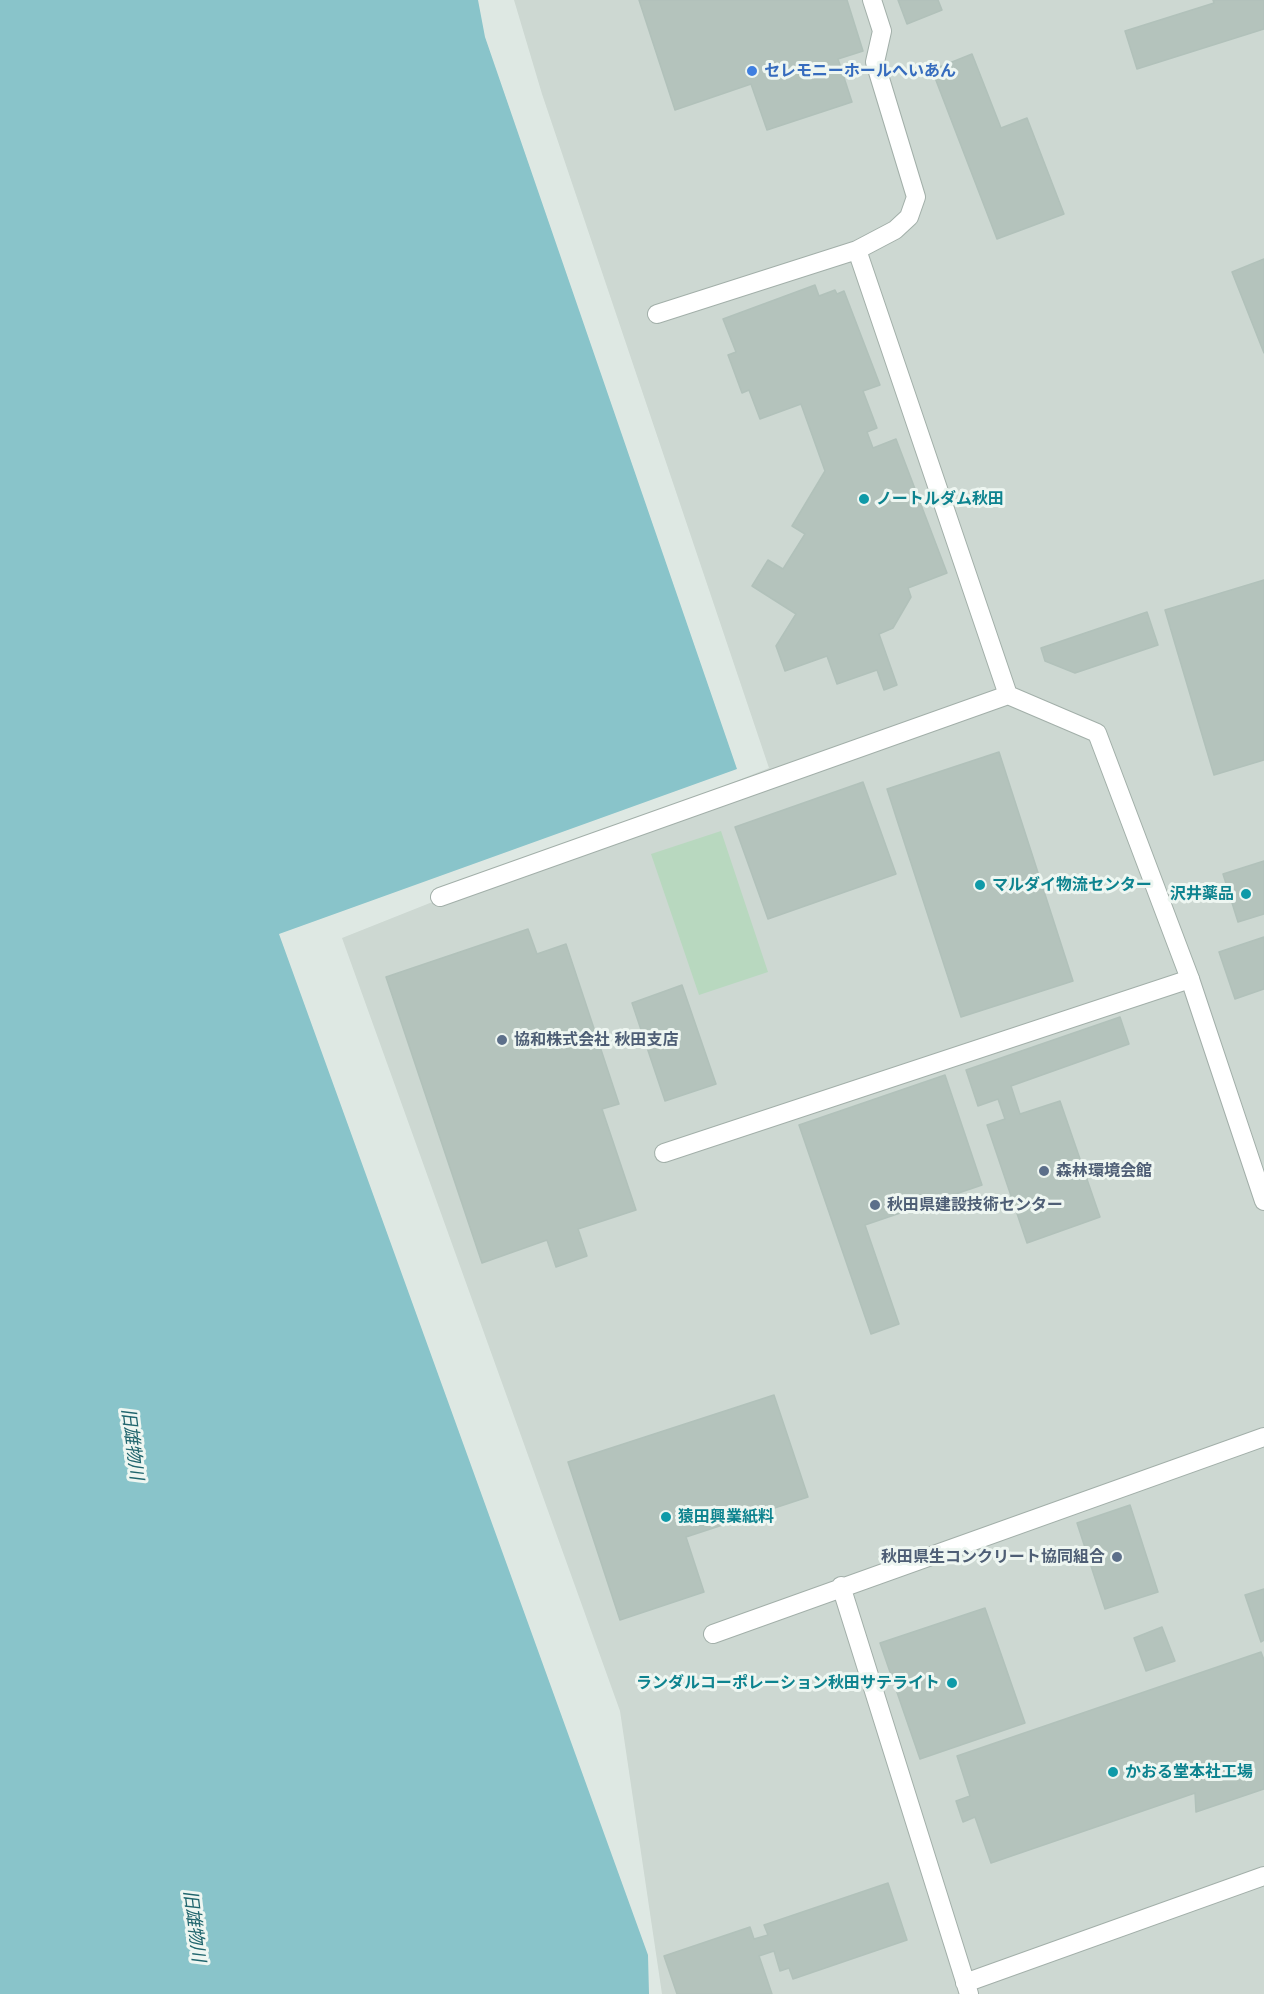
<!DOCTYPE html>
<meta charset="utf-8">
<style>
body{margin:0}
canvas{display:block;background:#dee8e3}
</style>
<canvas width="1264" height="1994"></canvas>
<script>
const c = document.querySelector('canvas').getContext('2d');
c.lineJoin = 'round';
function fillPath(path, color) {
  c.fillStyle = color;
  c.fill(path, 'evenodd');
}
function shape(rows) {
  const path = new Path2D();
  for (const r of rows) {
    path.moveTo(r[0], r[1]);
    for (let i = 2; i < r.length; i += 2) path.lineTo(r[i], r[i + 1]);
  }
  return path;
}
function strokePath(path, color, width, dash) {
  c.strokeStyle = color;
  c.lineWidth = width;
  c.lineCap = dash ? 'butt' : 'round';
  c.setLineDash(dash || []);
  c.stroke(path);
}
function write(font, color, halo, rows, align = 'center') {
  c.font = font + ' Montserrat,"Noto Sans JP",sans-serif';
  c.lineWidth = 6;
  c.setLineDash([]);
  c.textBaseline = 'middle';
  c.strokeStyle = halo;
  c.fillStyle = color;
  for (const [text, x, y, turn = 0] of rows) {
    c.save();
    c.translate(x, y);
    c.rotate((+turn || 0) * Math.PI / 180);
    c.textAlign = isNaN(turn) ? turn : align;
    if (halo) c.strokeText(text, 0, 0);
    c.fillText(text, 0, 0);
    c.restore();
  }
}
fillPath(shape([
 [514,0,1264,0,1264,1994,662,1994,620,1711,342,938,769,768,542,94]
]), '#cdd8d2');
fillPath(shape([
 [721,831,768,972,699,995,651,854]
]), '#b8d8bf');
fillPath(shape([
 [0,0,478,0,485,37,737,769,279,934,648,1955,649,1994,0,1994]
]), '#89c4ca');
const building = shape([
 [639,0,847,0,863,51,838,59,852,102,767,130,751,84,675,110,639,0],
 [898,0,938,0,942,10,907,24,898,0],
 [1213,0,1264,0,1264,29,1137,69,1125,31,1214,3,1213,0],
 [972,54,1001,128,1027,118,1064,214,997,239,932,70,972,54],
 [1264,259,1264,353,1232,272,1264,259],
 [815,285,819,296,835,290,837,294,844,291,880,385,863,391,877,428,867,432,873,448,896,439,947,573,908,588,911,597,893,628,879,634,897,685,884,690,877,670,837,684,827,656,785,671,776,646,796,614,752,586,768,560,783,569,805,534,792,526,825,471,801,404,760,419,749,390,742,393,728,355,736,352,723,319,815,285],
 [1264,580,1264,760,1214,775,1165,610,1264,580],
 [1147,612,1158,645,1075,673,1045,661,1041,648,1147,612],
 [999,752,1073,981,961,1017,887,789,999,752],
 [863,782,896,874,768,919,735,827,863,782],
 [1264,861,1264,914,1238,922,1223,874,1264,861],
 [528,929,537,954,566,944,619,1104,602,1109,636,1210,578,1229,587,1256,556,1267,547,1240,482,1263,386,977,528,929],
 [1264,937,1264,989,1235,999,1219,952,1264,937],
 [682,985,716,1084,665,1101,632,1003,682,985],
 [1120,1017,1129,1044,1011,1086,1020,1114,1060,1101,1100,1217,1027,1243,987,1125,1005,1119,998,1099,978,1106,966,1070,1120,1017],
 [945,1075,982,1185,865,1225,899,1324,871,1334,799,1125,945,1075],
 [774,1395,808,1497,686,1537,704,1592,620,1620,568,1462,774,1395],
 [1130,1505,1158,1592,1105,1609,1077,1523,1130,1505],
 [1264,1589,1264,1640,1261,1642,1245,1595,1264,1589],
 [985,1608,1025,1723,920,1759,880,1643,985,1608],
 [1162,1627,1175,1661,1146,1671,1134,1638,1162,1627],
 [1261,1652,1264,1660,1264,1789,1196,1812,1195,1793,991,1863,975,1817,963,1822,956,1801,970,1796,957,1756,1261,1652],
 [888,1883,907,1940,793,1979,789,1968,780,1971,774,1951,759,1956,772,1994,677,1994,664,1956,750,1927,754,1939,768,1935,764,1925,888,1883]
]);
fillPath(building, '#b4c3bc');
strokePath(building, '#b1c1ba', 1.5);
const service = shape([
 [664,1153,1190,979]
]);
const minor = shape([
 [872,0,882,31,875,62,916,197,909,217,895,230,857,250,1008,695],
 [657,314,857,250],
 [440,897,1008,695,1097,733,1190,979,1264,1201],
 [841,1586,969,1994],
 [713,1634,1264,1437],
 [965,1983,1264,1876]
]);
strokePath(service, '#a2afa9', 20);
strokePath(minor, '#a2afa9', 20);
strokePath(service, '#fff', 18);
strokePath(minor, '#fff', 18);
for (const [x, y, r, color] of [
 [752,71,6,"#3f7fe0"],
 [864,499,6,"#0f9aa8"],
 [980,885,6,"#0f9aa8"],
 [1246,894,6,"#0f9aa8"],
 [502,1040,6,"#5c6f8a"],
 [1044,1171,6,"#5c6f8a"],
 [875,1205,6,"#5c6f8a"],
 [666,1517,6,"#0f9aa8"],
 [1117,1557,6,"#5c6f8a"],
 [952,1683,6,"#0f9aa8"],
 [1113,1772,6,"#0f9aa8"]
]) {
  const dot = new Path2D();
  dot.arc(x, y, r, 0, 2 * Math.PI);
  c.fillStyle = color;
  c.fill(dot);
  strokePath(dot, '#eef6f1', 2);
}
write('bold 16px', '#366cbe', '#eef6f1', [
 ["セレモニーホールへいあん",764,71]
], 'left');
write('bold 16px', '#0d838f', '#eef6f1', [
 ["ノートルダム秋田",876,499],
 ["マルダイ物流センター",992,885],
 ["沢井薬品",1234,894,"right"],
 ["猿田興業紙料",678,1517],
 ["ランダルコーポレーション秋田サテライト",940,1683,"right"],
 ["かおる堂本社工場",1125,1772]
], 'left');
write('bold 16px', '#4e5e75', '#eef6f1', [
 ["協和株式会社 秋田支店",514,1040],
 ["森林環境会館",1056,1171],
 ["秋田県建設技術センター",887,1205],
 ["秋田県生コンクリート協同組合",1105,1557,"right"]
], 'left');
write('italic 18px', '#20656d', '#eef6f1', [
 ["旧雄物川",132,1444,83],
 ["旧雄物川",194,1926,83]
]);
</script>
